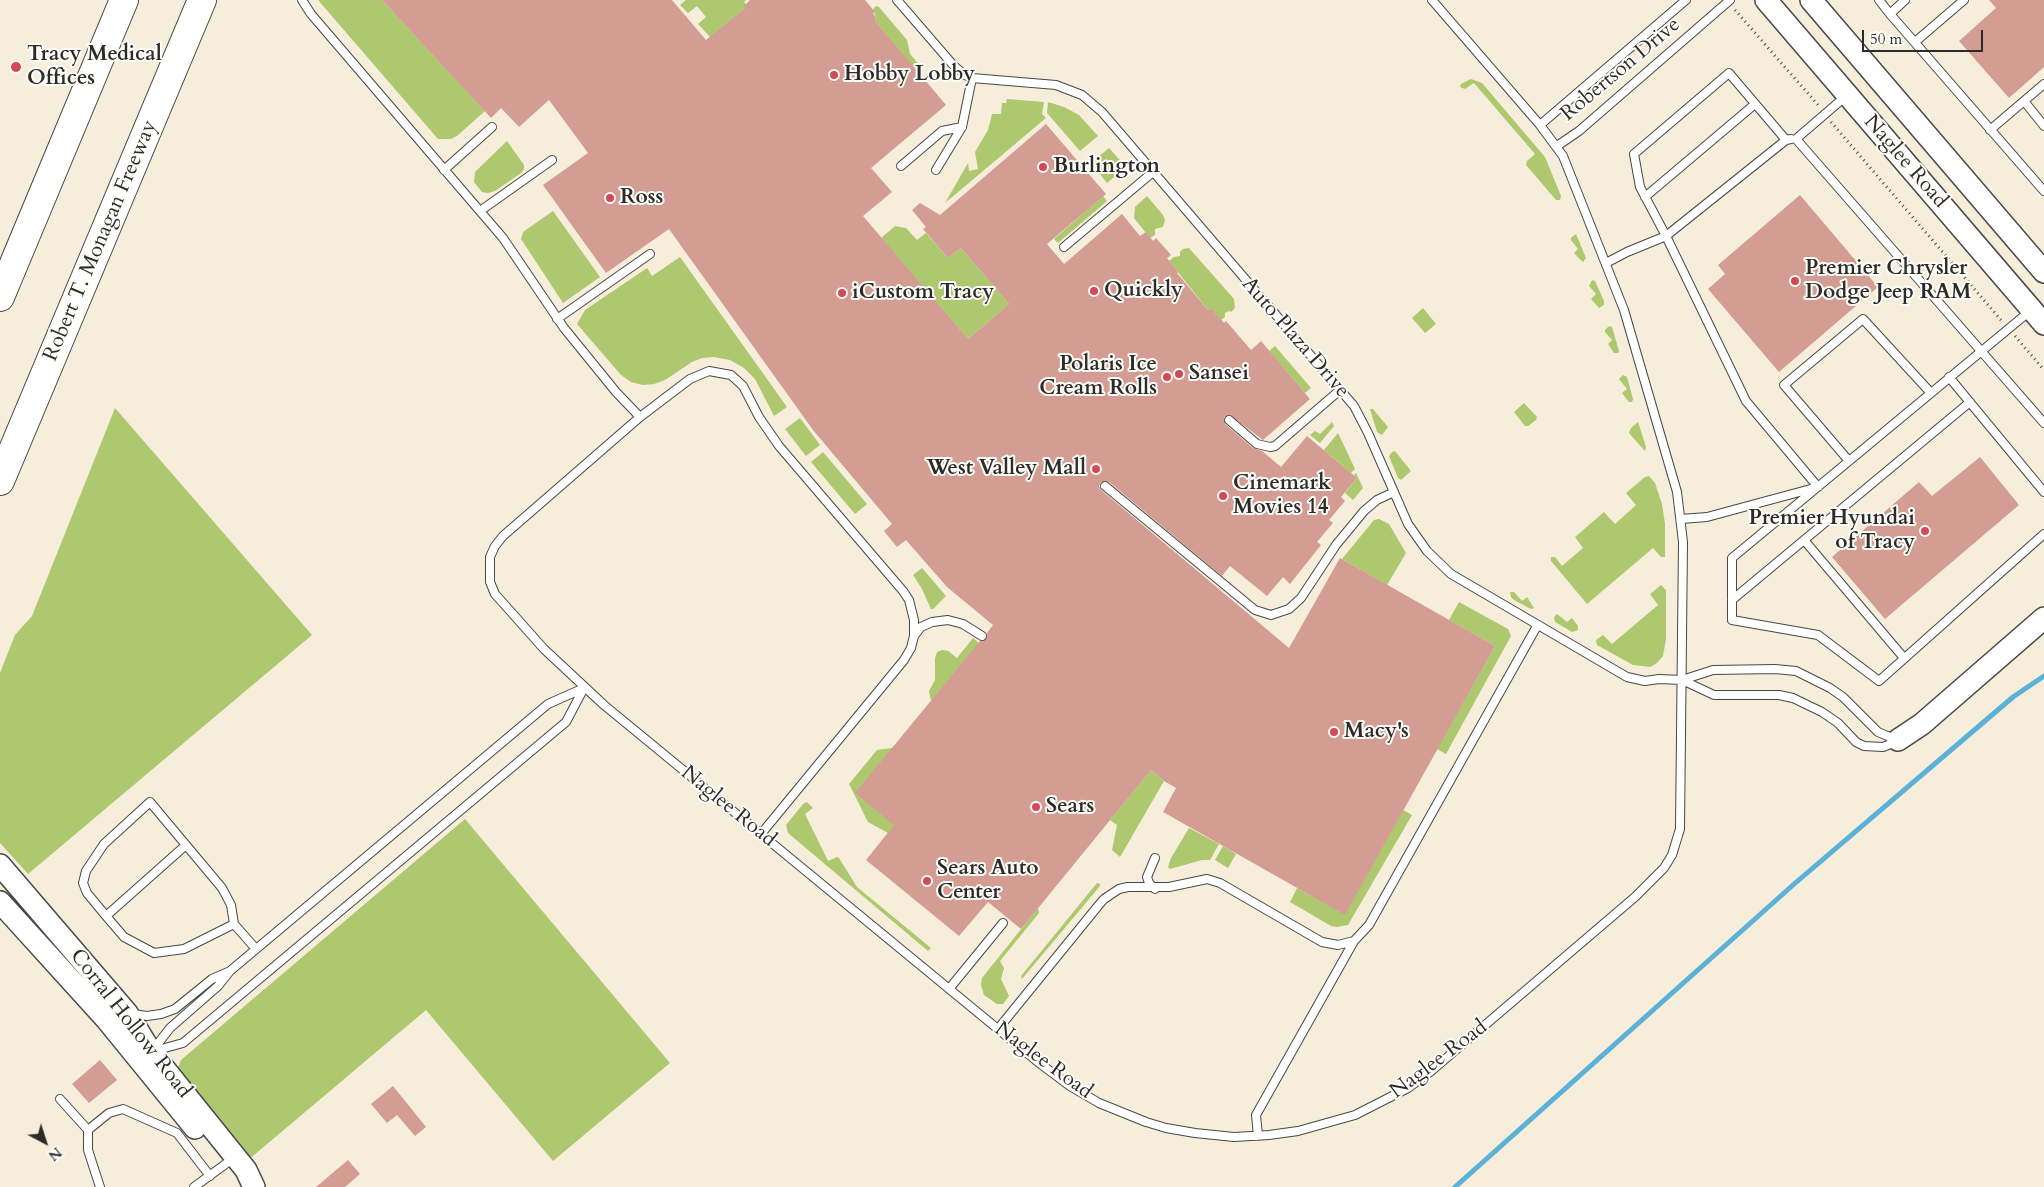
<!DOCTYPE html>
<style>
body{margin:0}
#map{position:relative;width:2044px;height:1187px;overflow:hidden;background:#f6eddb;font-family:Cardo,serif}
canvas{display:block}
.north{position:absolute;left:20px;top:1117px;width:50px;height:50px;-webkit-text-stroke:4px #fdfcf7;paint-order:stroke;rotate:140deg;font-size:14px;font-weight:700;line-height:20px;text-align:center;color:#2b2b2b}
.north::after{content:'';display:block;margin:auto;width:18px;height:22px;background:#2b2b2b;clip-path:polygon(50% 0,100% 100%,50% 72%,0 100%)}
.scale{position:absolute;left:1862px;top:30px;width:121px;height:22px;box-sizing:border-box;border:2px solid #2b2b2b;border-top:0;padding-left:6px;font-size:15px;line-height:18px;white-space:nowrap;color:#2b2b2b;-webkit-text-stroke:4px #fdfcf7;paint-order:stroke}
</style>
<div id="map">
<canvas width="2044" height="1187"></canvas>
<div class="north">N</div>
<div class="scale">50 m</div>
</div>
<script>
const c = document.querySelector('canvas').getContext('2d');
c.lineJoin = 'round';
function fillPath(path, color) {
  c.fillStyle = color;
  c.fill(path, 'evenodd');
}
function shape(rows) {
  const path = new Path2D();
  for (const r of rows) {
    path.moveTo(r[0], r[1]);
    for (let i = 2; i < r.length; i += 2) path.lineTo(r[i], r[i + 1]);
  }
  return path;
}
function strokePath(path, color, width, dash) {
  c.strokeStyle = color;
  c.lineWidth = width;
  c.lineCap = dash ? 'butt' : 'round';
  c.setLineDash(dash || []);
  c.stroke(path);
}
function write(font, color, halo, rows, align = 'center') {
  c.font = font + ' Cardo,serif';
  c.lineWidth = 4;
  c.setLineDash([]);
  c.textBaseline = 'middle';
  c.strokeStyle = halo;
  c.fillStyle = color;
  for (const [text, x, y, turn = 0] of rows) {
    c.save();
    c.translate(x, y);
    c.rotate((+turn || 0) * Math.PI / 180);
    c.textAlign = isNaN(turn) ? turn : align;
    if (halo) c.strokeText(text, 0, 0);
    c.fillText(text, 0, 0);
    c.restore();
  }
}
fillPath(shape([
 [318,0,382,0,485,111,457,136,451,139,438,139],
 [686,0,746,0,744,2,746,4,745,8,710,37,698,24,706,17,697,6,688,13,680,5],
 [876,6,879,7,907,40,910,54,921,67,919,69,916,66,914,68,876,22,875,19,876,17,873,9],
 [1471,79,1482,83,1545,157,1561,196,1560,200,1556,200,1526,165,1527,161,1535,154,1474,83,1465,89,1460,87,1461,84],
 [1007,99,1044,102,1042,114,1046,118,945,203,968,163,969,171,978,169,975,152,988,130,992,114,1001,114,1002,103,1006,103],
 [1048,102,1064,107,1079,115,1098,136,1080,151,1047,113],
 [507,141,524,165,524,169,521,173,495,191,488,193,482,192,474,182,475,172],
 [1109,148,1126,167,1107,183,1091,163],
 [1103,196,1107,201,1058,243,1054,239],
 [1147,196,1163,215,1165,220,1163,227,1155,229,1155,235,1150,238,1134,218,1135,207],
 [553,211,600,277,563,303,521,239,523,232],
 [895,226,906,228,917,240,926,233,948,258,961,248,1009,304,968,339,881,238],
 [1576,234,1586,258,1583,262,1574,253,1578,249,1571,240,1571,238],
 [1189,248,1234,299,1235,308,1231,312,1229,311,1225,313,1225,317,1221,320,1211,308,1208,310,1169,261,1174,257,1180,256,1180,252,1183,249],
 [680,257,787,407,774,416,755,379,744,368,730,360,714,357,702,358,692,362,665,380,654,384,643,385,631,382,621,375,577,324,585,310,647,268,652,276],
 [1592,280,1595,281,1604,301,1604,305,1599,308,1591,299,1596,294,1589,286],
 [1423,308,1436,324,1425,333,1412,318],
 [1609,326,1612,327,1619,351,1618,353,1614,353,1608,344,1612,340,1605,332,1605,330],
 [1275,346,1311,388,1305,393,1269,351],
 [1623,375,1627,377,1633,399,1632,402,1629,402,1622,393,1627,389,1619,379],
 [1524,403,1537,417,1536,420,1528,426,1525,426,1514,412],
 [115,408,312,635,28,874,0,843,0,673,15,635,32,616],
 [1370,409,1373,409,1388,427,1382,435,1377,432],
 [800,418,820,445,806,456,785,429],
 [1332,422,1334,426,1320,443,1310,435,1315,431,1320,434],
 [1638,422,1646,447,1645,451,1629,433,1631,428],
 [1338,433,1355,469,1351,473,1324,450],
 [1395,451,1411,471,1401,480,1398,478,1389,456,1392,452],
 [823,452,867,504,855,514,811,462],
 [1356,473,1363,488,1353,500,1345,493,1357,478,1354,475],
 [1649,476,1655,483,1662,504,1665,524,1665,557,1661,557,1653,548,1587,604,1551,561,1551,557,1555,557,1562,566,1583,548,1575,537,1604,512,1615,524,1636,505,1626,493,1645,477],
 [1379,519,1389,524,1406,553,1387,585,1342,559,1374,520],
 [922,568,946,596,933,609,931,609,922,589,913,575],
 [1661,585,1666,590,1666,639,1663,656,1657,663,1650,667,1633,665,1597,645,1596,640,1603,635,1612,644,1658,605,1650,594],
 [1510,592,1514,592,1522,601,1527,597,1534,608,1531,609,1514,600,1511,597],
 [1459,602,1508,629,1511,636,1446,754,1437,749,1495,646,1449,620],
 [1557,614,1567,622,1572,618,1578,626,1578,630,1572,632,1555,622,1554,617],
 [973,638,979,643,931,701,929,691,935,680,935,658,937,652,942,650,948,651,957,658],
 [892,748,894,825,888,833,868,822,849,784,877,750],
 [1151,770,1164,781,1120,857,1112,850,1117,825,1110,820],
 [807,802,813,808,805,814,828,861,837,857,839,858,857,887,931,948,928,951,788,833,786,825,803,804],
 [1403,810,1412,815,1348,925,1337,927,1331,926,1290,902,1297,888,1345,914],
 [465,819,670,1063,553,1161,426,1010,247,1161,177,1071,181,1060],
 [1189,828,1219,844,1210,860,1202,860,1170,869,1168,867,1171,858],
 [1223,846,1236,854,1228,868,1215,860],
 [1097,883,1100,884,1100,886,1022,979,1021,976],
 [1038,908,1039,913,1000,961,1004,968,1001,979,1009,996,1003,1004,997,1004,984,995,981,985,982,978]
]), '#adc86e');
strokePath(shape([
 [1455,1187,1793,885,2013,697,2044,676]
]), '#5bb1d7', 5);
fillPath(shape([
 [382,0,672,0,706,40,745,8,744,6,750,0,865,0,875,12,873,13,876,17,875,19,876,22,946,105,871,168,892,192,863,216,968,339,1009,304,961,248,948,258,923,229,926,227,912,210,920,203,940,215,1046,124,1106,194,1047,244,1064,264,1122,214,1140,236,1146,232,1153,241,1156,238,1171,255,1167,258,1178,272,1177,273,1208,310,1211,308,1224,323,1226,321,1251,350,1261,341,1310,399,1263,440,1230,415,1224,417,1225,424,1253,448,1262,451,1281,467,1307,436,1357,478,1341,497,1345,501,1329,520,1333,523,1317,542,1321,545,1290,584,1283,577,1267,596,1230,566,1222,576,1109,482,1101,482,1099,486,1101,490,1289,648,1340,558,1495,646,1345,915,1163,812,1176,788,1164,781,1151,770,1021,929,988,902,959,936,866,860,894,825,855,793,980,641,986,639,987,633,993,625,947,587,906,540,897,547,884,531,892,524,813,430,669,229,606,273,543,185,588,153,549,100,519,127,501,108,491,118],
 [1989,0,2044,0,2044,67,2009,98,1959,41,1996,8],
 [1800,195,1878,287,1779,372,1708,289,1725,274,1718,265],
 [1980,457,2019,505,1885,619,1832,557,1919,482,1932,496],
 [100,1060,117,1080,89,1103,72,1084],
 [393,1086,426,1127,415,1136,397,1115,387,1123,371,1104],
 [348,1160,360,1174,345,1187,316,1187]
]), '#d39d94');
const lane = shape([
 [302,0,311,14,503,238,564,328,616,392,640,417],
 [897,0,954,66,965,75,972,78,1056,85,1082,95,1102,112,1354,406,1368,433,1408,524,1427,551,1451,574,1627,677,1645,681,1659,679,1682,680,1714,695,1779,695,1793,698,1822,712,1838,723,1856,742,1864,746,1883,747,1898,741],
 [1879,0,1890,14,1905,0],
 [1890,14,2044,191],
 [1915,42,1964,0],
 [1846,96,1796,139,2044,423],
 [2024,101,2044,126],
 [1540,125,1686,0],
 [1990,130,2044,84],
 [1557,146,1579,131,1730,0],
 [901,166,942,131,962,127],
 [444,170,492,127],
 [936,170,962,127,972,78],
 [1645,197,1755,104],
 [480,211,552,160],
 [1064,247,1153,172],
 [1606,263,1627,252,1666,236,1786,140,1791,139],
 [2030,311,1732,558,1732,620,1818,635,1879,681,2044,534],
 [557,319,650,254],
 [1949,377,2044,492],
 [1229,420,1257,444,1270,447,1275,446,1340,390],
 [1849,461,1784,385,1863,319,1930,392],
 [1105,486,1255,610,1271,615,1289,609,1301,598,1336,545,1364,511,1377,500,1394,492],
 [1681,519,1707,517,1818,487,1746,401,1666,236,1640,187,1634,154,1729,73,1786,140],
 [1804,540,1904,658],
 [1732,600,1970,402],
 [914,636,921,627,932,622,948,620,963,624,982,636],
 [1682,680,1713,670,1775,669,1796,671,1830,688,1843,697,1878,732,1897,740],
 [761,834,904,660,911,648,914,636,914,620,909,600,903,591,779,446,759,417,743,386,731,375,709,371,690,379,640,417,503,536,495,546,490,557,490,582,495,594,544,649,604,705,1038,1062,1070,1086,1099,1103,1146,1122,1166,1128,1195,1133,1234,1137,1269,1135,1298,1131,1355,1115,1408,1088,1430,1072,1635,897,1664,868,1672,855,1680,829,1683,542,1677,492,1624,310,1563,156,1540,125,1432,0],
 [1155,889,1149,883,1147,877,1155,858],
 [106,916,87,893,83,883,86,871,104,844,150,802,186,845],
 [234,924,231,905,222,888,186,845,106,916,124,937,154,953,184,949,234,924,256,949],
 [949,989,1003,923],
 [133,1014,147,1016,161,1014,175,1009,212,979,228,972],
 [998,1029,1098,906,1104,899,1119,889,1128,887,1169,887,1207,879,1220,883,1322,942,1338,945,1354,941,1369,925,1537,626],
 [153,1050,170,1028,218,986,230,971,548,704,584,688],
 [154,1051,183,1043,566,722,584,688],
 [60,1099,88,1130],
 [1258,1136,1256,1115,1354,941],
 [100,1187,88,1150,88,1130,109,1113,123,1109,177,1133,210,1176],
 [194,1187,227,1163]
]);
const secondary = shape([
 [1766,0,2044,324],
 [1811,0,2044,272],
 [1898,740,1922,724,2044,618],
 [0,865,127,1013,151,1052,246,1170,254,1187],
 [0,902,107,1020,195,1128]
]);
const highway = shape([
 [0,297,124,0],
 [0,481,202,0]
]);
strokePath(lane, '#494845', 10);
strokePath(secondary, '#494845', 24);
strokePath(highway, '#494845', 30);
strokePath(shape([
 [1735,10,1818,105],
 [1831,122,2001,320],
 [2015,336,2044,370]
]), '#494845', 3, [1, 4]);
strokePath(lane, '#fff', 8);
strokePath(secondary, '#fff', 21);
strokePath(highway, '#fff', 28);
for (const [x, y, r, color] of [
 [16,67,6,"#d1495b"],
 [834,75,5,"#d1495b"],
 [1043,167,5,"#d1495b"],
 [610,198,5,"#d1495b"],
 [1795,281,5,"#d1495b"],
 [1094,291,5,"#d1495b"],
 [842,293,5,"#d1495b"],
 [1179,374,5,"#d1495b"],
 [1167,377,5,"#d1495b"],
 [1096,469,5,"#d1495b"],
 [1223,496,5,"#d1495b"],
 [1925,531,5,"#d1495b"],
 [1334,732,5,"#d1495b"],
 [1036,807,5,"#d1495b"],
 [927,881,5,"#d1495b"]
]) {
  const dot = new Path2D();
  dot.arc(x, y, r, 0, 2 * Math.PI);
  c.fillStyle = color;
  c.fill(dot);
  strokePath(dot, '#fdfcf7', 2);
}
write('bold 21px', '#2b2b2b', '#fdfcf7', [
 ["Tracy Medical",27,55],
 ["Offices",27,79],
 ["Hobby Lobby",844,75],
 ["Burlington",1053,167],
 ["Ross",620,198],
 ["Premier Chrysler",1805,269],
 ["Dodge Jeep RAM",1805,293],
 ["Quickly",1104,291],
 ["iCustom Tracy",852,293],
 ["Polaris Ice",1157,365,"right"],
 ["Cream Rolls",1157,389,"right"],
 ["Sansei",1189,374],
 ["West Valley Mall",1086,469,"right"],
 ["Cinemark",1233,484],
 ["Movies 14",1233,508],
 ["Premier Hyundai",1915,519,"right"],
 ["of Tracy",1915,543,"right"],
 ["Macy's",1344,732],
 ["Sears",1046,807],
 ["Sears Auto",937,869],
 ["Center",937,893]
], 'left');
write('21px', '#2b2b2b', '#fdfcf7', [
 ["Robertson Drive",1621,70,-40],
 ["Naglee Road",1905,162,49],
 ["Robert T. Monagan Freeway",101,241,-67],
 ["Auto Plaza Drive",1295,338,49],
 ["Naglee Road",728,807,39],
 ["Corral Hollow Road",130,1024,52],
 ["Naglee Road",1439,1060,-37],
 ["Naglee Road",1043,1061,36]
]);
</script>
